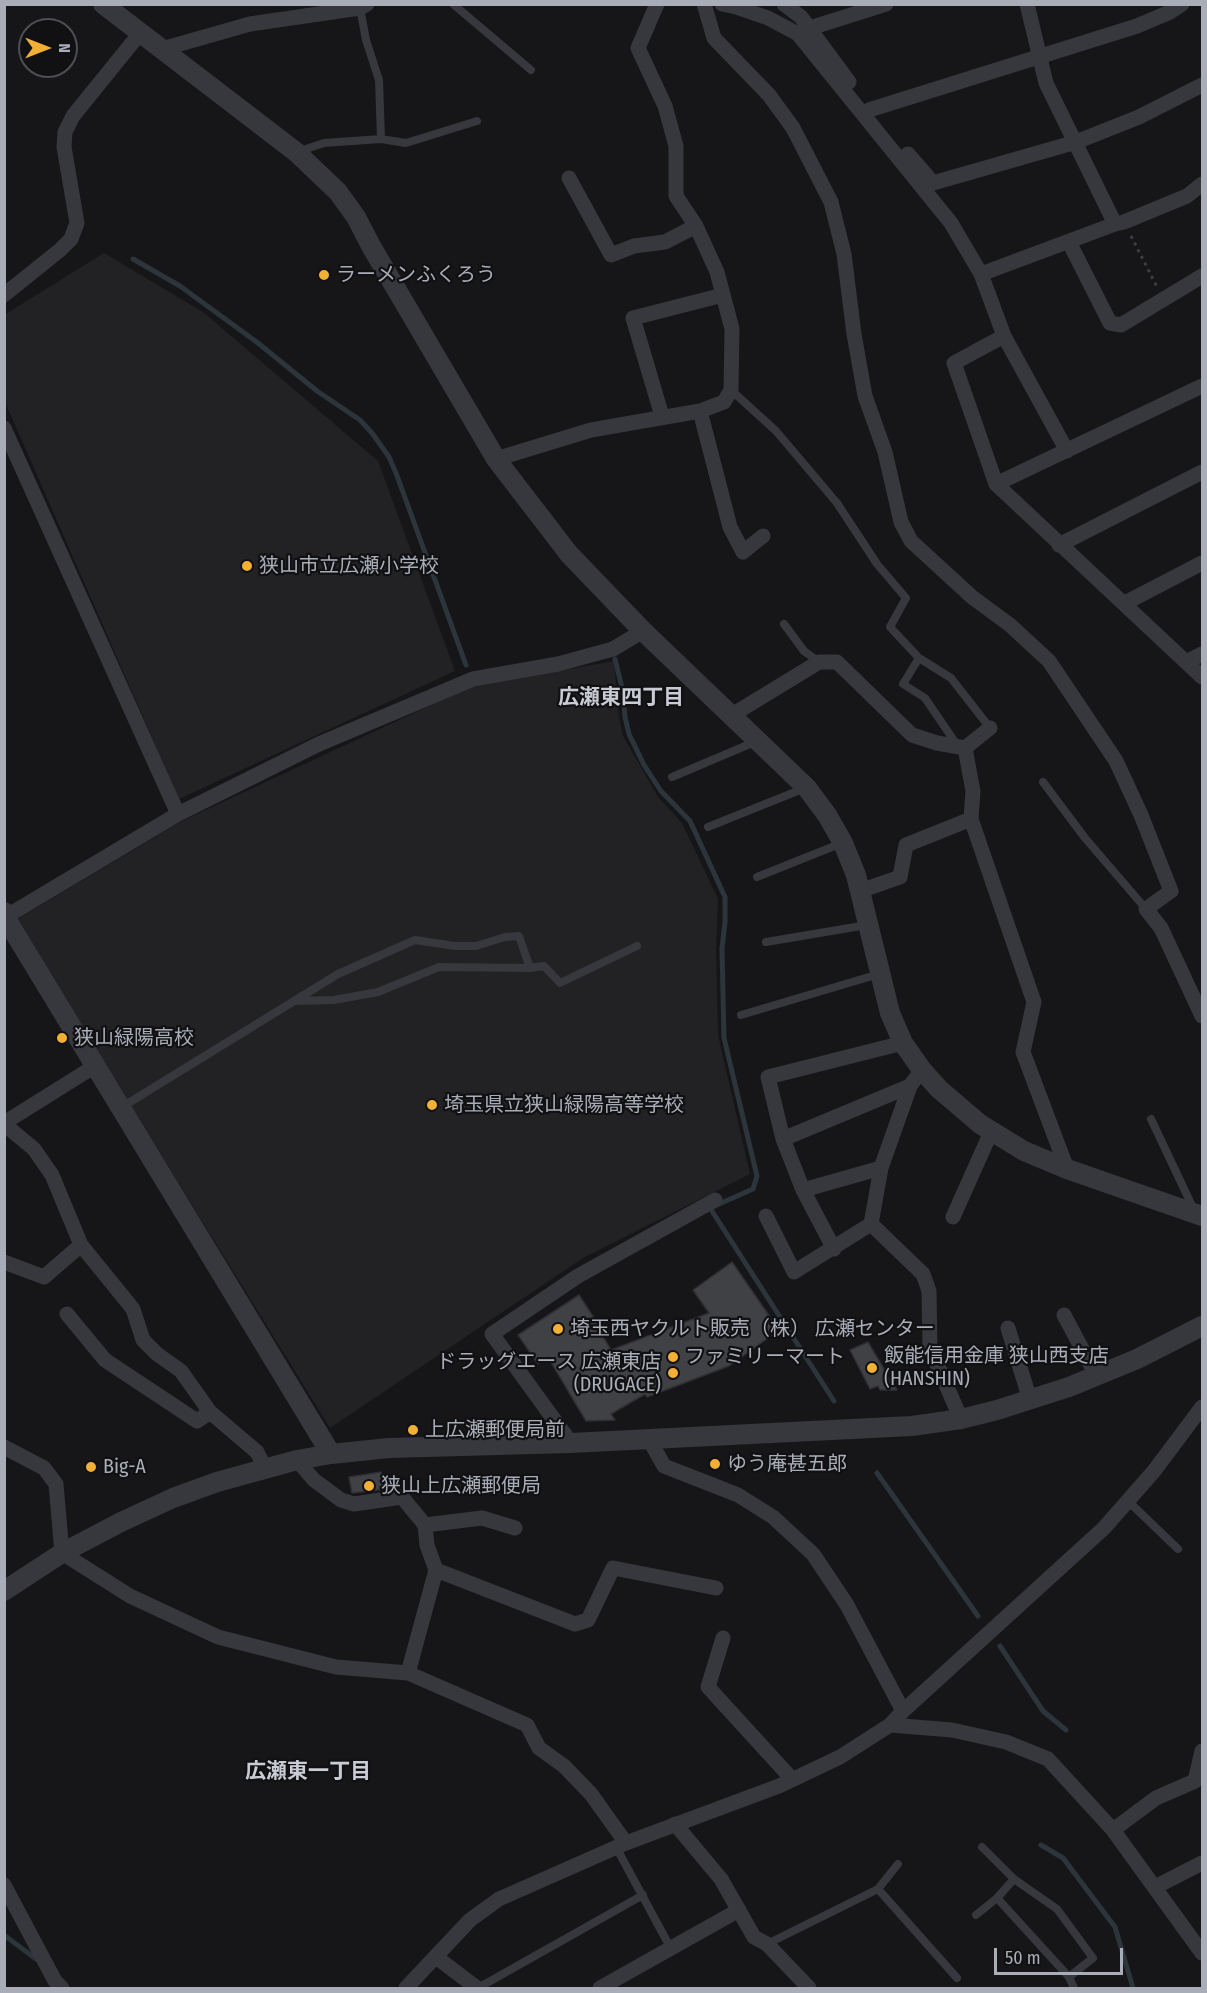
<!DOCTYPE html>
<meta charset="utf-8">
<style>
body{margin:0}
#map{position:relative;width:1207px;height:1993px;overflow:hidden;background:#161618;font-family:"Fira Sans Condensed",sans-serif}
canvas{display:block}
.frame{position:absolute;inset:0;border:6px solid #a8adb8;pointer-events:none}
.north{position:absolute;left:18px;top:18px;width:60px;height:60px;box-sizing:border-box;background:#111113;border:2px solid #4d4f55;border-radius:50%;rotate:90deg;font-size:16px;font-weight:700;line-height:24px;text-align:center;color:#a8adb8}
.north::after{content:'';display:block;margin:auto;width:21px;height:27px;background:#f2b134;clip-path:polygon(50% 0,100% 100%,50% 72%,0 100%)}
.scale{position:absolute;left:994px;top:1948px;width:129px;height:27px;box-sizing:border-box;border:3px solid #a8adb8;border-top:0;padding-left:8px;font-size:18px;line-height:21px;white-space:nowrap;color:#a8adb8;-webkit-text-stroke:4px #111113;paint-order:stroke}
</style>
<div id="map">
<canvas width="1207" height="1993"></canvas>
<div class="frame"></div>
<div class="north">N</div>
<div class="scale">50 m</div>
</div>
<script>
const c = document.querySelector('canvas').getContext('2d');
c.lineJoin = 'round';
function fillPath(path, color) {
  c.fillStyle = color;
  c.fill(path, 'evenodd');
}
function shape(rows) {
  const path = new Path2D();
  for (const r of rows) {
    path.moveTo(r[0], r[1]);
    for (let i = 2; i < r.length; i += 2) path.lineTo(r[i], r[i + 1]);
  }
  return path;
}
function strokePath(path, color, width, dash) {
  c.strokeStyle = color;
  c.lineWidth = width;
  c.lineCap = dash ? 'butt' : 'round';
  c.setLineDash(dash || []);
  c.stroke(path);
}
function write(font, color, halo, rows, align = 'center') {
  c.font = font + ' "Fira Sans Condensed","Noto Sans JP",sans-serif';
  c.lineWidth = 4.5;
  c.setLineDash([]);
  c.textBaseline = 'middle';
  c.strokeStyle = halo;
  c.fillStyle = color;
  for (const [text, x, y, turn = 0] of rows) {
    c.save();
    c.translate(x, y);
    c.rotate((+turn || 0) * Math.PI / 180);
    c.textAlign = isNaN(turn) ? turn : align;
    if (halo) c.strokeText(text, 0, 0);
    c.fillText(text, 0, 0);
    c.restore();
  }
}
fillPath(shape([
 [104,253,203,312,378,461,455,671,179,799,5,402,4,315],
 [614,661,619,717,623,736,658,797,682,823,718,899,716,950,718,1035,750,1174,583,1258,330,1428,16,920,182,821,470,687]
]), '#222225');
strokePath(shape([
 [133,259,180,286,258,343,317,391,360,420,372,433,389,457,396,473,466,665],
 [615,659,623,692,625,717,629,734,644,765,661,791,690,821,725,897,725,922,722,949,724,1038,757,1176,753,1189,710,1208,834,1401],
 [877,1473,978,1616],
 [1000,1646,1043,1711,1066,1730],
 [1041,1845,1063,1858,1115,1927,1133,1988],
 [4,1935,36,1959]
]), '#2c353c', 5);
const building = shape([
 [732,1262,779,1330,729,1366,647,1397,645,1394,611,1414,615,1420,586,1421,548,1357,538,1364,518,1335,579,1295,598,1324,596,1325,611,1350,709,1313,693,1290,732,1262],
 [868,1342,891,1381,897,1390,880,1390,878,1386,870,1389,850,1350,868,1342],
 [381,1472,386,1489,352,1493,349,1477,381,1472]
]);
fillPath(building, '#404145');
strokePath(building, '#303034', 1.5);
strokePath(shape([
 [1131,236,1157,287]
]), '#3d3f44', 3, [3, 4.5]);
strokePath(shape([
 [453,4,531,70],
 [381,139,406,143,477,121],
 [297,152,324,143,381,139,379,80,366,40,360,8],
 [731,390,776,431,837,503,877,564,906,598,890,627,919,658,951,678,990,728],
 [784,624,804,651,819,662],
 [919,658,903,684,925,698,957,745],
 [672,777,757,741],
 [1043,782,1085,838,1146,909],
 [708,827,805,788],
 [757,877,842,843],
 [766,942,867,925],
 [295,1001,334,1000,378,992,439,967,530,968,544,966,560,983,637,946],
 [741,1015,879,974],
 [122,1107,338,974,415,940,455,946,476,946,505,937,519,936,530,968],
 [1151,1119,1194,1210],
 [1128,1501,1178,1549],
 [616,1847,670,1947],
 [982,1847,1014,1879,1057,1909,1093,1958,1069,1977],
 [878,1889,957,1978],
 [997,1898,1069,1977,1074,1988],
 [976,1915,997,1898,1014,1879],
 [767,1944,878,1889,898,1864],
 [478,1988,643,1895]
]), '#37383d', 8);
strokePath(shape([
 [704,4,714,38,769,95,793,128,831,202,844,254,854,334,865,396,885,452,901,522,911,541,972,597,1010,625,1049,661,1116,761,1141,815,1171,891,1146,909,1161,928,1202,1016],
 [722,4,736,7,768,18,798,34,951,223,981,274,1004,336,1067,451],
 [784,4,801,17,849,82],
 [810,28,886,4],
 [162,49,250,24,360,8,367,4],
 [869,110,1137,26,1170,12,1182,4],
 [908,154,933,183,1076,142,1139,117,1202,85],
 [569,178,611,255,634,246,665,242,696,226],
 [1115,224,1124,222,1187,196,1202,184],
 [1069,242,1110,323,1121,325,1202,276],
 [981,274,1115,224,1046,83,1027,4],
 [4,295,60,250,71,239,77,223,64,147,65,132,73,116,141,32],
 [1004,336,954,363,996,484,1202,677],
 [700,411,730,527,743,552,763,536],
 [662,416,633,318,723,295],
 [4,428,178,814],
 [496,459,591,430,700,411,724,402,731,390,732,329,717,272,696,226,676,196,676,146,665,106,638,48,657,4],
 [996,484,1202,386],
 [1059,545,1202,472],
 [1125,603,1202,563],
 [1186,662,1202,654],
 [732,715,819,662,837,662,912,735,937,743,965,748,990,728],
 [965,748,973,791,971,819,1034,1002,1023,1052,1067,1169],
 [860,891,900,877,906,845,971,819],
 [7,916,178,814,319,744,473,679,558,664,613,649,643,631],
 [922,1070,910,1086,881,1168,871,1224,923,1274,929,1291,930,1348,961,1419],
 [4,1123,95,1066],
 [4,1124,34,1149,52,1175,81,1245,133,1309,143,1340,157,1354,181,1371,210,1412,257,1452,265,1468],
 [783,1139,910,1086],
 [803,1190,881,1168],
 [766,1216,794,1272,871,1224],
 [953,1217,991,1132],
 [834,1249,803,1190,783,1139,768,1077,903,1043],
 [4,1262,44,1277,81,1245],
 [67,1314,105,1360,197,1421,210,1412],
 [1064,1315,1097,1377],
 [1008,1328,1030,1400],
 [649,1439,664,1466,738,1495,773,1517,813,1554,847,1605,903,1711],
 [571,1443,492,1334,578,1276,715,1200],
 [4,1447,44,1468,56,1484,62,1553,130,1596,218,1637,336,1667,408,1673,527,1725,539,1748,564,1766,591,1794,626,1843],
 [297,1460,314,1480,341,1500,354,1504,402,1497,425,1525],
 [436,1570,575,1624,588,1620,613,1568,716,1588],
 [723,1638,708,1687,792,1779],
 [408,1673,436,1570,427,1545,425,1525,482,1518,515,1528],
 [890,1725,952,1730,1006,1742,1048,1759,1113,1830,1202,1953],
 [675,1824,721,1879,754,1937,767,1944,809,1988],
 [1113,1830,1156,1798,1195,1781,1202,1751],
 [4,1885,55,1981,62,1988],
 [1155,1887,1202,1863],
 [436,1957,477,1988],
 [406,1988,470,1920,499,1899,626,1843,779,1786,840,1757,890,1725,903,1711,1104,1528,1154,1471,1202,1407],
 [600,1988,739,1910]
]), '#37383d', 15);
strokePath(shape([
 [103,4,296,152,338,192,356,217,371,246,496,459,569,554,643,631,807,788,827,815,843,843,856,875,890,1013,903,1043,922,1070,939,1089,980,1124,1024,1151,1067,1169,1202,1216],
 [4,912,11,927,331,1454],
 [4,1591,62,1553,121,1522,173,1498,217,1482,297,1460,331,1454,389,1448,571,1443,912,1426,961,1419,997,1410,1069,1387,1137,1359,1202,1326]
]), '#37383d', 20);
for (const [x, y, r, color] of [
 [324,275,6,"#f2b134"],
 [247,566,6,"#f2b134"],
 [62,1038,6,"#f2b134"],
 [432,1105,6,"#f2b134"],
 [558,1329,6,"#f2b134"],
 [673,1357,6,"#f2b134"],
 [872,1368,6,"#f2b134"],
 [673,1373,6,"#f2b134"],
 [413,1430,6,"#f2b134"],
 [715,1464,6,"#f2b134"],
 [91,1467,6,"#f2b134"],
 [369,1486,6,"#f2b134"]
]) {
  const dot = new Path2D();
  dot.arc(x, y, r, 0, 2 * Math.PI);
  c.fillStyle = color;
  c.fill(dot);
  strokePath(dot, '#111113', 2);
}
write('20px', '#a8adb8', '#111113', [
 ["ラーメンふくろう",336,275],
 ["狭山市立広瀬小学校",259,566],
 ["狭山緑陽高校",74,1038],
 ["埼玉県立狭山緑陽高等学校",444,1105],
 ["埼玉西ヤクルト販売（株） 広瀬センター",570,1329],
 ["飯能信用金庫 狭山西支店",884,1356],
 ["(HANSHIN)",884,1379],
 ["ファミリーマート",685,1357],
 ["ドラッグエース 広瀬東店",661,1362,"right"],
 ["(DRUGACE)",661,1385,"right"],
 ["上広瀬郵便局前",425,1430],
 ["ゆう庵甚五郎",727,1464],
 ["Big-A",103,1467],
 ["狭山上広瀬郵便局",381,1486]
], 'left');
write('bold 21px', '#c9ccd4', '#111113', [
 ["広瀬東四丁目",621,698],
 ["広瀬東一丁目",308,1772]
]);
</script>
